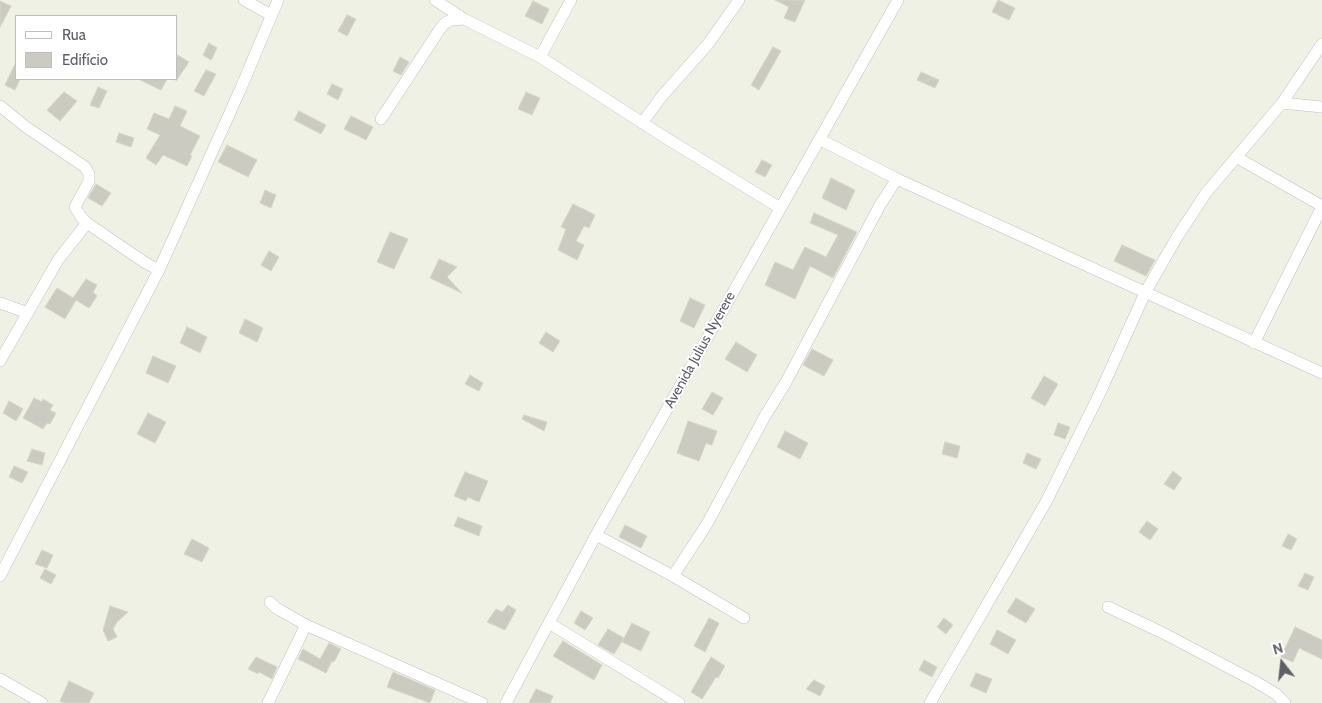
<!DOCTYPE html>
<meta charset="utf-8">
<style>
body{margin:0}
#map{position:relative;width:1322px;height:703px;overflow:hidden;background:#f0f1e5;font-family:Cabin,sans-serif}
canvas{display:block}
.legend{position:absolute;left:15px;top:15px;width:162px;height:65px;box-sizing:border-box;background:#fff;border:1px solid #bebfc2;margin:0;padding:6px 9px;list-style:none;font-size:15px;color:#5d5e67}
.legend li{display:flex;align-items:center;gap:10px;height:25px}
.legend b{width:25px;border:1px solid #bebfc2}
.north{position:absolute;left:1257px;top:638px;width:50px;height:50px;-webkit-text-stroke:4px #fff;paint-order:stroke;rotate:344deg;font-size:14px;font-weight:700;line-height:20px;text-align:center;color:#5d5e67}
.north::after{content:'';display:block;margin:auto;width:18px;height:22px;background:#5d5e67;clip-path:polygon(50% 0,100% 100%,50% 72%,0 100%)}
</style>
<div id="map">
<canvas width="1322" height="703"></canvas>
<ul class="legend">
<li><b style="height:6px;background:#fff"></b>Rua</li>
<li><b style="height:14px;background:#cccbc2"></b>Edifício</li>
</ul>
<div class="north">N</div>
</div>
<script>
const c = document.querySelector('canvas').getContext('2d');
c.lineJoin = 'round';
function fillPath(path, color) {
  c.fillStyle = color;
  c.fill(path, 'evenodd');
}
function shape(rows) {
  const path = new Path2D();
  for (const r of rows) {
    path.moveTo(r[0], r[1]);
    for (let i = 2; i < r.length; i += 2) path.lineTo(r[i], r[i + 1]);
  }
  return path;
}
function strokePath(path, color, width, dash) {
  c.strokeStyle = color;
  c.lineWidth = width;
  c.lineCap = dash ? 'butt' : 'round';
  c.setLineDash(dash || []);
  c.stroke(path);
}
function write(font, color, halo, rows, align = 'center') {
  c.font = font + ' Cabin,sans-serif';
  c.lineWidth = 4;
  c.setLineDash([]);
  c.textBaseline = 'middle';
  c.strokeStyle = halo;
  c.fillStyle = color;
  for (const [text, x, y, turn = 0] of rows) {
    c.save();
    c.translate(x, y);
    c.rotate((+turn || 0) * Math.PI / 180);
    c.textAlign = isNaN(turn) ? turn : align;
    if (halo) c.strokeText(text, 0, 0);
    c.fillText(text, 0, 0);
    c.restore();
  }
}
const building = shape([
 [775,0,805,0,795,22,784,18,789,7,775,0],
 [998,0,1015,8,1009,20,992,12,998,0],
 [0,1,11,6,0,27,0,1],
 [533,1,549,9,542,24,525,16,533,1],
 [347,15,356,19,347,36,338,31,347,15],
 [209,43,217,48,211,60,203,55,209,43],
 [773,47,781,51,759,90,751,85,773,47],
 [176,54,189,62,176,81,176,54],
 [400,57,409,62,401,75,393,71,400,57],
 [16,62,16,79,20,79,15,90,5,85,16,62],
 [206,70,216,74,204,96,194,91,206,70],
 [921,72,939,80,935,88,917,80,921,72],
 [138,79,167,79,161,90,138,79],
 [332,84,343,89,338,100,327,94,332,84],
 [98,87,107,91,99,108,90,105,98,87],
 [64,92,77,101,60,121,47,110,64,92],
 [526,92,540,98,532,115,518,109,526,92],
 [175,106,187,111,180,126,200,136,190,155,192,156,187,166,163,155,156,165,146,158,160,135,147,129,154,113,169,119,175,106],
 [299,111,326,125,321,134,294,120,299,111],
 [351,116,373,127,366,140,344,129,351,116],
 [119,133,134,138,131,147,116,142,119,133],
 [227,145,257,160,248,177,218,162,227,145],
 [762,160,772,165,765,177,755,172,762,160],
 [831,178,855,190,846,210,822,198,831,178],
 [96,184,111,193,102,206,88,198,96,184],
 [265,190,276,195,271,208,260,203,265,190],
 [573,204,595,215,589,228,584,226,576,241,584,245,577,260,558,250,566,229,561,227,573,204],
 [814,213,857,232,833,278,810,266,795,299,765,285,775,262,793,270,805,247,826,257,838,235,810,223,814,213],
 [390,232,408,239,394,269,377,262,390,232],
 [1122,245,1155,260,1146,276,1114,261,1122,245],
 [269,251,279,257,271,271,261,265,269,251],
 [439,259,457,267,447,277,462,293,430,278,439,259],
 [86,279,97,285,93,292,97,296,89,308,76,300,65,319,45,307,57,288,73,298,86,279],
 [690,298,705,305,694,328,680,321,690,298],
 [245,319,263,328,257,342,239,333,245,319],
 [187,327,207,337,200,353,180,343,187,327],
 [546,332,560,341,553,352,539,343,546,332],
 [736,342,757,355,747,372,725,359,736,342],
 [812,349,833,360,824,376,803,365,812,349],
 [153,356,176,366,168,383,146,373,153,356],
 [470,375,483,383,479,391,465,384,470,375],
 [1044,376,1058,384,1045,406,1031,398,1044,376],
 [712,392,723,398,713,415,702,409,712,392],
 [34,398,42,402,43,399,53,405,50,410,56,413,50,424,47,423,43,429,23,418,34,398],
 [9,401,23,409,16,421,3,413,9,401],
 [148,413,166,422,155,443,137,434,148,413],
 [524,415,547,422,544,431,522,419,524,415],
 [688,421,717,431,712,445,706,443,699,461,677,453,688,421],
 [1058,423,1070,427,1065,439,1054,435,1058,423],
 [785,431,808,443,800,459,777,447,785,431],
 [945,442,960,446,957,458,942,454,945,442],
 [32,449,45,453,42,465,27,461,32,449],
 [1027,453,1041,459,1036,469,1023,463,1027,453],
 [14,466,28,472,22,483,9,477,14,466],
 [1173,471,1182,478,1174,490,1164,484,1173,471],
 [465,472,488,481,479,502,468,497,466,501,454,496,465,472],
 [458,517,482,526,479,536,454,526,458,517],
 [1147,521,1158,529,1150,540,1139,532,1147,521],
 [625,525,647,536,641,548,619,537,625,525],
 [1288,534,1297,539,1291,550,1282,546,1288,534],
 [192,539,209,548,202,562,184,554,192,539],
 [42,550,53,555,47,568,35,564,42,550],
 [45,569,56,575,51,584,40,578,45,569],
 [1305,573,1314,577,1308,590,1298,586,1305,573],
 [1016,598,1035,609,1026,623,1007,612,1016,598],
 [508,605,516,610,505,630,487,622,496,609,502,612,508,605],
 [110,606,128,612,117,622,113,629,117,637,108,641,103,630,110,606],
 [581,611,593,618,585,630,574,623,581,611],
 [709,618,719,623,705,652,694,646,709,618],
 [944,618,953,625,946,634,937,627,944,618],
 [632,623,650,632,641,651,622,642,632,623],
 [1295,627,1322,640,1322,659,1299,648,1293,662,1281,657,1295,627],
 [608,629,624,638,614,654,598,645,608,629],
 [997,630,1016,640,1008,654,990,644,997,630],
 [563,641,602,665,594,680,553,656,563,641],
 [329,643,341,649,334,662,332,661,326,673,298,659,303,649,320,659,329,643],
 [256,657,277,667,272,679,259,672,258,674,248,669,256,657],
 [711,657,725,666,718,678,716,677,702,699,691,692,711,657],
 [924,660,937,667,932,677,919,670,924,660],
 [393,672,435,690,430,703,387,687,393,672],
 [976,673,992,679,986,693,970,686,976,673],
 [814,680,825,686,820,696,806,689,814,680],
 [69,681,94,693,89,703,65,703,60,701,69,681],
 [536,689,553,696,550,703,529,703,536,689]
]);
fillPath(building, '#cccbc2');
strokePath(building, '#d6d6c3', 1);
const minor = shape([
 [244,0,271,15],
 [435,0,464,19],
 [540,57,571,0],
 [1282,103,1322,107],
 [0,106,26,127,85,167,89,174,89,181,75,207,81,217,87,223,144,262,159,270],
 [381,119,440,29,445,23,451,20,464,19,540,57,666,138,780,208],
 [642,123,662,96,708,44,739,0],
 [821,140,897,179,1322,373],
 [1236,157,1322,206],
 [0,303,28,313],
 [1254,343,1322,207],
 [0,361,58,260,87,223],
 [596,535,673,576,707,524,765,416,786,382,880,205,897,179],
 [0,576,159,270,241,88,278,0],
 [673,576,744,618],
 [270,602,276,608,306,625,482,703],
 [1108,607,1163,633,1256,682,1276,694,1285,703],
 [549,623,679,703],
 [0,679,42,703],
 [268,703,306,625],
 [506,703,596,535,898,0],
 [930,703,1046,502,1099,395,1145,293,1177,237,1206,193,1282,103,1322,44]
]);
strokePath(minor, '#bfc0c7', 12);
strokePath(minor, '#fff', 11);
write('14px', '#5d5e67', '#fff', [
 ["Avenida Julius Nyerere",700,350,-61]
]);
</script>
